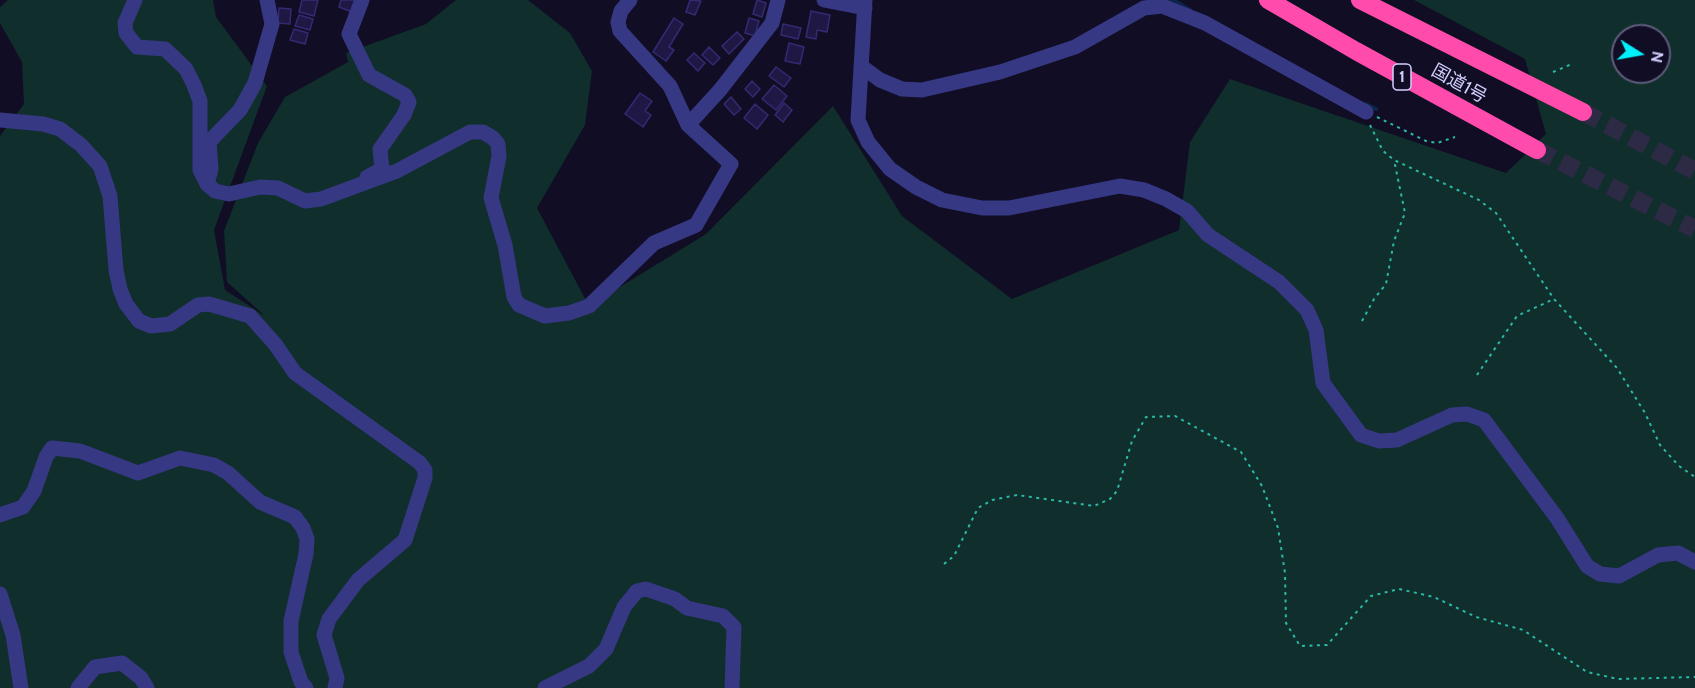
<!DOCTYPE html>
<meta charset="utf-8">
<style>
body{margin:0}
#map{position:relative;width:1695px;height:688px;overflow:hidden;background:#100d24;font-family:Cabin,sans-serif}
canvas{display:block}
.north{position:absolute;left:1611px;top:24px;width:60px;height:60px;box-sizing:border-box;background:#100d24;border:2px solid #5e5b7c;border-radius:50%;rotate:101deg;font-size:16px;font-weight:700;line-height:24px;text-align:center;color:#d2d0ff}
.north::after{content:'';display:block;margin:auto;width:21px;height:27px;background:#00f0fb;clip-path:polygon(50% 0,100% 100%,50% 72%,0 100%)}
</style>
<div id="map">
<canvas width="1695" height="688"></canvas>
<div class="north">N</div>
</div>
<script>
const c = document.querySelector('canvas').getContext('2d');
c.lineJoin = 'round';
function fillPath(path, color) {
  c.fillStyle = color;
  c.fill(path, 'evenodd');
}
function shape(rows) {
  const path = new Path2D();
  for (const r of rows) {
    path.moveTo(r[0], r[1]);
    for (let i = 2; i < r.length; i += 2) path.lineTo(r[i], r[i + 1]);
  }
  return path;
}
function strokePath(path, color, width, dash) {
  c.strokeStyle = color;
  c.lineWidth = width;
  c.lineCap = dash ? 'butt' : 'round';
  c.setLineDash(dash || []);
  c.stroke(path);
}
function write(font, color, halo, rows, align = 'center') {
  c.font = font + ' Cabin,"Noto Sans JP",sans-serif';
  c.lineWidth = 5;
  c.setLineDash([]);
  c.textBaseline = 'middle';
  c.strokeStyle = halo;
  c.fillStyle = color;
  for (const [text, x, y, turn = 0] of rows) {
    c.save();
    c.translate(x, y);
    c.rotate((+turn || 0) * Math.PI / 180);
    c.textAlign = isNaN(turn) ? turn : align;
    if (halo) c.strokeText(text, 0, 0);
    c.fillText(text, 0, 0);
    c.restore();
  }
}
fillPath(shape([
 [8,0,213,0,216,17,267,86,214,230,225,290,265,316,227,282,224,231,258,143,285,97,348,62,346,53,426,24,456,0,528,0,570,33,592,71,585,125,537,208,589,306,706,234,833,106,902,216,1012,299,1179,230,1190,142,1230,79,1506,173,1546,134,1525,59,1414,0,1695,0,1695,688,0,688,0,136,24,104,22,62,0,23,0,7],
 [1623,36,1659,36,1659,72,1623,72]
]), '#102e2b');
strokePath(shape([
 [1164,1,1173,0,1190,10],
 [1366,104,1376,109]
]), '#0b264a', 4);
const building = shape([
 [302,0,318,0,314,16,299,12,302,0],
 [341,0,356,0,352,12,339,7,341,0],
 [690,0,701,1,695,15,686,12,690,0],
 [757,0,766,3,762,17,753,14,757,0],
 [279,8,291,9,290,24,278,23,279,8],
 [811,11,830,15,827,32,817,30,816,39,806,37,811,11],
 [299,15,313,19,310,30,295,26,299,15],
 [674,18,683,24,669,47,674,50,666,61,653,52,674,18],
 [749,18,759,21,755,36,745,33,749,18],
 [783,24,801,28,798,39,781,35,783,24],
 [294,29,308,33,305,44,290,40,294,29],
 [737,32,744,39,729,54,722,46,737,32],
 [789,43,804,47,800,64,785,61,789,43],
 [709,47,720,58,713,65,702,55,709,47],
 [694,53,705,63,698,71,687,60,694,53],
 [776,67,791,78,784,87,769,76,776,67],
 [752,81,760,89,753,97,745,89,752,81],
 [774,85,787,96,776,110,762,99,774,85],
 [640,93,652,101,645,111,651,115,643,127,625,114,640,93],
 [731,97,741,109,734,115,724,104,731,97],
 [784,103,792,110,783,122,775,115,784,103],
 [755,104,768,115,757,129,744,118,755,104]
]);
fillPath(building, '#1f1845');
strokePath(building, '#342a72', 1.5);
strokePath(shape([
 [1583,112,1695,171],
 [1537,150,1695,229]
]), '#2d2a45', 18, [18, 9]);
strokePath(shape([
 [1553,72,1572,64],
 [1377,117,1426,141,1437,143,1455,137],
 [1370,125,1383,151,1394,160,1479,200,1496,213,1554,299,1617,368,1645,413,1660,445,1679,466,1695,477],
 [1362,321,1374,299,1386,284,1394,241,1405,213,1394,160],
 [1477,375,1517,316,1554,299],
 [944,564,954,556,978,508,992,500,1017,495,1094,506,1110,499,1117,491,1132,441,1146,417,1175,416,1241,452,1262,486,1278,528,1285,573,1286,623,1300,646,1327,645,1371,596,1399,589,1434,597,1476,617,1523,630,1587,672,1618,679,1695,677]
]), '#2ab9a8', 2, [3, 4.5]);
strokePath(shape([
 [135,0,125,23,126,33,137,47,165,49,186,69,194,85,200,101,200,170,207,184,215,191,229,194,260,187,278,188,305,201,321,199,397,171,470,132,483,132,493,138,498,144,499,156,491,198,505,245,514,297,519,305,545,316,569,313,589,306,654,243,696,225,731,164,688,125,670,86,620,31,618,22,621,11,630,0],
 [362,0,349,34,369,75,405,95,409,102,404,115,380,149,382,169,367,177],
 [824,0,865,8],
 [865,0,858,120,868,142,890,169,916,187,942,200,982,208,1009,208,1120,186,1144,190,1166,199,1187,211,1208,235,1279,282,1307,310,1316,330,1323,383,1361,435,1379,441,1397,440,1452,415,1467,414,1484,420,1557,518,1587,566,1600,574,1619,576,1658,555,1678,553,1695,562],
 [861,66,880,80,902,89,922,90,1000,72,1075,47,1144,8,1162,6,1205,23,1366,112],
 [0,120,43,124,60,129,81,145,100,166,110,196,116,270,120,289,126,304,139,321,151,326,170,324,198,305,209,304,250,316,275,344,295,373,420,463,425,470,425,478,405,540,358,580,329,619,324,635,337,678,335,688],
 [688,125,720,90,772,23,778,0],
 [207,184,211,169,209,142,240,110,255,83,272,24,267,0],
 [0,515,23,507,34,491,46,457,52,448,80,451,138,473,180,458,214,465,228,473,260,502,295,517,303,528,307,539,306,554,291,621,291,652,301,682,306,688],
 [0,594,13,635,21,688],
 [78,688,95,667,122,663,141,678,147,688],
 [545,688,589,666,606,649,624,607,637,591,646,589,675,599,687,608,723,616,734,627,732,688]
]), '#363884', 15);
strokePath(shape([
 [1268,0,1356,51,1537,150],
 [1360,0,1583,112]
]), '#ff4bac', 18);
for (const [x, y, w] of [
 [1402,77,18]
]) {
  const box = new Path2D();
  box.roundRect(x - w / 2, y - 13, w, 26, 4.5);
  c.fillStyle = '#100d24';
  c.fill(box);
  strokePath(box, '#d2d0ff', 1.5);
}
write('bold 16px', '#d2d0ff', null, [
 ["1",1402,77]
]);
write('18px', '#d2d0ff', '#100d24', [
 ["国道1号",1459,84,29]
]);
</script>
